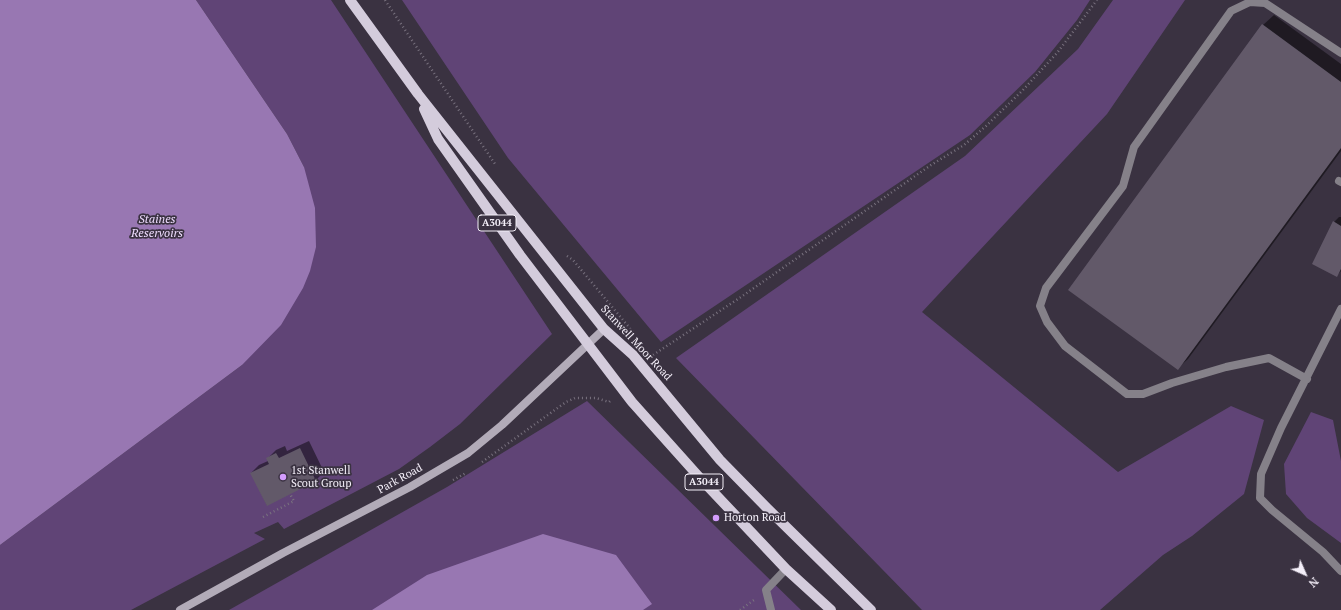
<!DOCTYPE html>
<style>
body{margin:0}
#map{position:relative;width:1341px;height:610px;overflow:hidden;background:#3a3241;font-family:"PT Serif",serif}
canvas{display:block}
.north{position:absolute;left:1285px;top:554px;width:40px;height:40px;-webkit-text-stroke:3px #3a3241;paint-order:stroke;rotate:135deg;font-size:11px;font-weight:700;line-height:16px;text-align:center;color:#f4eff9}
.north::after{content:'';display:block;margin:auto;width:14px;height:18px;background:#f4eff9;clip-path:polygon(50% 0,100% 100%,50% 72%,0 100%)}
</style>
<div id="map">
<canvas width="1341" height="610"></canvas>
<div class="north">N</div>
</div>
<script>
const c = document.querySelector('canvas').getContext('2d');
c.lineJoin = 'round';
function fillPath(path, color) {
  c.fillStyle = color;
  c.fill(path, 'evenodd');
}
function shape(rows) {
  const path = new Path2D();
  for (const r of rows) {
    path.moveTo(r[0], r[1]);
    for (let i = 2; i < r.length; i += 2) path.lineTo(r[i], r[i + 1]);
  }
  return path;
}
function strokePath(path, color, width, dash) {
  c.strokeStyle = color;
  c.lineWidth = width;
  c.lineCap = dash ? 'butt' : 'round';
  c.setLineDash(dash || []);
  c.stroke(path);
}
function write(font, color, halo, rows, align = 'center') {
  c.font = font + ' "PT Serif",serif';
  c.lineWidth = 3.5;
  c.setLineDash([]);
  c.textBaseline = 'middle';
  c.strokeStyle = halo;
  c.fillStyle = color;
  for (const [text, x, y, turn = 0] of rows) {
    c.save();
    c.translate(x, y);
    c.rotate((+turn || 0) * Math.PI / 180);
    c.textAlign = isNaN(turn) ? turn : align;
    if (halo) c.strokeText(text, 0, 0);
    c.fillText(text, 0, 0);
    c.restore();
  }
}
fillPath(shape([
 [196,0,331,0,552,334,460,424,430,447,399,469,284,529,278,522,254,533,265,539,131,610,0,610,0,545,242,365,304,167,287,134],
 [402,0,1090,0,1077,20,1035,72,970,135,661,342,508,158],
 [1113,0,1185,0,1107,114,922,312,1118,472,1231,406,1264,420,1244,494,1192,536,1163,555,1100,610,922,610,676,358,965,156,1078,49],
 [587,401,801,610,229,610,447,487],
 [1311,412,1333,420,1341,461,1341,543,1307,518,1286,494,1284,464]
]), '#604476');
fillPath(shape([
 [0,0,196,0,287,134,304,167,315,208,316,247,310,271,303,288,281,325,242,365,0,545],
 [543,534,616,555,652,604,643,610,372,610,427,575]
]), '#9877b2');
fillPath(shape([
 [1274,15,1341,64,1341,151,1188,359,1177,369,1263,25],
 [1339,217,1341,217,1341,271,1337,275,1334,222],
 [309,441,324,472,316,480,267,505,251,473,259,465,268,461,268,458,276,450,285,446,287,451]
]), '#0007');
fillPath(shape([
 [1262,24,1341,82,1341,148,1178,370,1068,290],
 [1333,221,1341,226,1341,269,1337,277,1312,264],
 [300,448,316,481,267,506,250,473,269,464,266,458,276,453,279,458]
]), '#625969');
strokePath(shape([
 [385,0,495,164],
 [567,256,573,260,633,332],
 [653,355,741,297,931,165,964,145,986,126,1022,91,1057,53,1097,0],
 [482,462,566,402,575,398,596,398,609,402,611,400],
 [453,480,466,473],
 [263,517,294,501,290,494],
 [740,610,754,600]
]), '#79727f', 2.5, [1, 3]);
strokePath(shape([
 [1339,181,1341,182],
 [1341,309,1281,428,1261,474,1260,498,1272,510,1323,552,1341,571],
 [1307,379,1269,358,1226,367,1172,383,1143,394,1127,394,1065,346,1047,322,1040,306,1046,288,1123,186,1134,147,1231,11,1250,2,1265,3,1341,53]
]), '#858189', 8);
strokePath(shape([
 [771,610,766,590,786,569]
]), '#858189', 8);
strokePath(shape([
 [180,610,283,553,410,487,468,453,502,425,604,329]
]), '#b2abb8', 8);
strokePath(shape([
 [350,0,418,94,604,329,633,355,720,460,767,508,871,610],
 [424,109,438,139,520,255,632,402,700,478,786,569,831,610]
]), '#d4ccdc', 10);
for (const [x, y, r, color] of [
 [283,477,4,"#d39cfd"],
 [716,518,4,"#d39cfd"]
]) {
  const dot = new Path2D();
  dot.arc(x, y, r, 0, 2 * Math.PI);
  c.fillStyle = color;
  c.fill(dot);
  strokePath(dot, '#3a3241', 1.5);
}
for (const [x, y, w] of [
 [497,223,38],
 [704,482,38]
]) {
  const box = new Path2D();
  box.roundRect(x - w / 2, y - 8, w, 16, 3);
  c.fillStyle = '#3a3241';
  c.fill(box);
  strokePath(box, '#f4eff9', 1);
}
write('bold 10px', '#f4eff9', null, [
 ["A3044",497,223],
 ["A3044",704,482]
]);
write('11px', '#f4eff9', '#3a3241', [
 ["Stanwell Moor Road",636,343,47],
 ["Park Road",400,479,-29]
]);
write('11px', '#f4eff9', '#3a3241', [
 ["1st Stanwell",291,471],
 ["Scout Group",291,484],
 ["Horton Road",724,518]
], 'left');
write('italic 12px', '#ecdafc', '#3a3241', [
 ["Staines",157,220],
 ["Reservoirs",157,234]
]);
</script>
